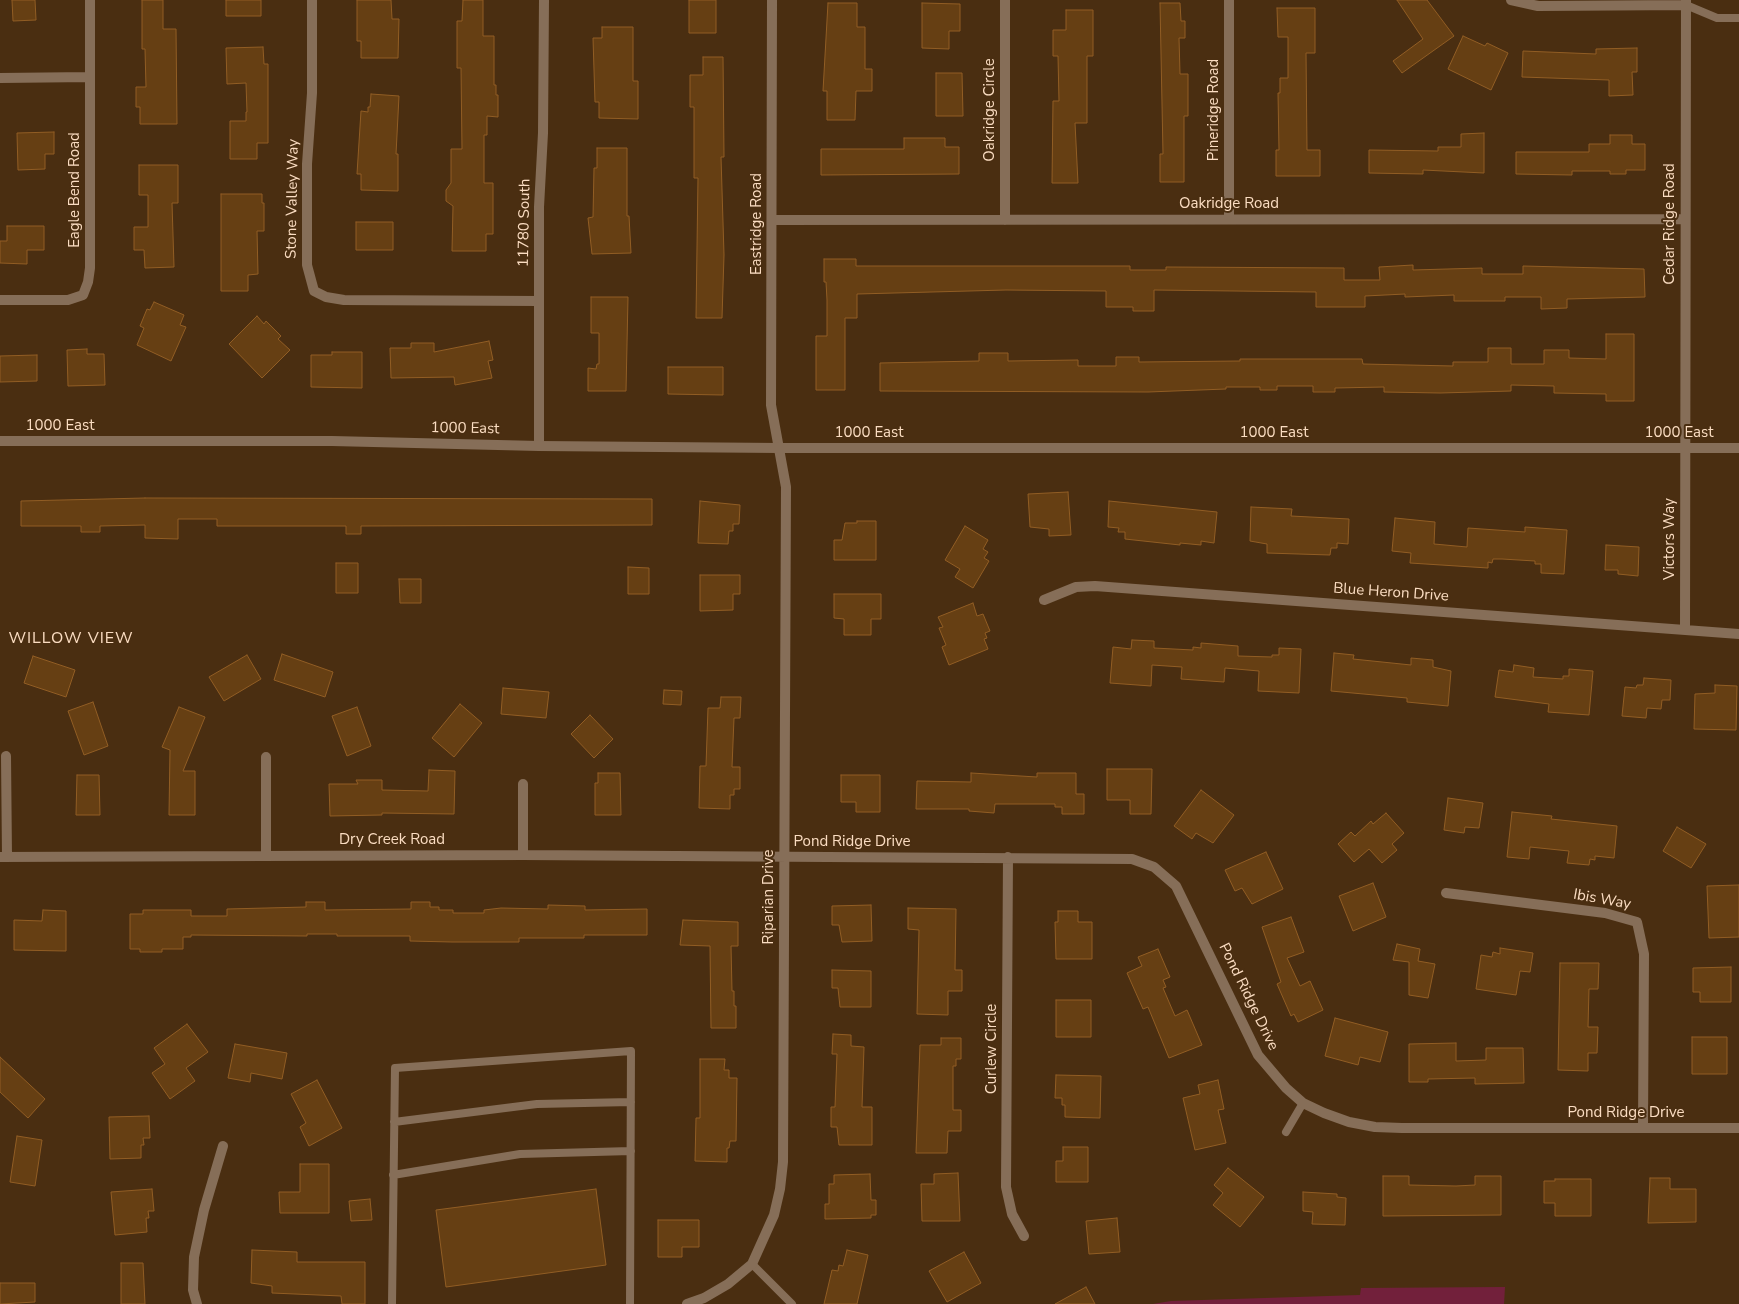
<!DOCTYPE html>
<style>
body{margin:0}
canvas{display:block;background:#4a2e11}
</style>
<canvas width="1739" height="1304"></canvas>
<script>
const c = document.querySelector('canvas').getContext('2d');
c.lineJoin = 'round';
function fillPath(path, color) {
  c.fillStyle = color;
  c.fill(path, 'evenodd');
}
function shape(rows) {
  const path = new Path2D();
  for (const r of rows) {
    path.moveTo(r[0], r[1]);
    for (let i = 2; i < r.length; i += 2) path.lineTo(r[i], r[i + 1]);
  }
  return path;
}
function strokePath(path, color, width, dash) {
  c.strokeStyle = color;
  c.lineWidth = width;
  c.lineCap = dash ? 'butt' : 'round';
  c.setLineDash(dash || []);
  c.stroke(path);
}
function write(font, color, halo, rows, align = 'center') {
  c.font = font + ' "Nunito Sans",sans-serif';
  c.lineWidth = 4;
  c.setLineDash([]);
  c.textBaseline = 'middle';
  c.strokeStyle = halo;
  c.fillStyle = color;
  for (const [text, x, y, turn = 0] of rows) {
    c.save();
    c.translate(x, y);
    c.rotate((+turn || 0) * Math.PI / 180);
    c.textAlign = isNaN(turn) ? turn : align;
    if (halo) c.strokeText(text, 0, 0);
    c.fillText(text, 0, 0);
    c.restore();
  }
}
fillPath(shape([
 [1505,1287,1504,1304,1153,1304,1171,1301,1360,1295,1361,1288]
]), '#72203b');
const building = shape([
 [12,0,35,0,36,20,13,21,12,0],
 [142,0,163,0,163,29,176,29,177,124,140,124,140,107,136,107,136,87,146,87,145,49,142,49,142,0],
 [226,0,261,0,261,16,226,16,226,0],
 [357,0,391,0,392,19,399,19,398,58,361,58,361,41,357,41,357,0],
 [463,0,483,0,483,36,494,36,494,85,496,85,496,95,498,95,498,117,487,116,487,135,484,135,484,183,493,183,493,234,486,234,486,251,452,251,453,206,446,201,446,190,451,183,451,149,462,149,461,68,457,68,457,21,462,21,463,0],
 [689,0,716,0,716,33,689,33,689,0],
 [1397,0,1427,0,1454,36,1402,73,1393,61,1423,39,1397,0],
 [828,3,857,3,857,27,865,27,865,69,872,69,872,91,856,91,855,120,827,120,827,91,823,91,828,3],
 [922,3,960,4,960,31,949,31,949,49,922,48,922,3],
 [1160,3,1180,3,1181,21,1185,21,1185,38,1179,38,1180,74,1188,74,1188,116,1184,116,1184,182,1160,182,1160,154,1163,154,1160,3],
 [1277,8,1315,8,1315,53,1306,53,1307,150,1320,150,1320,176,1276,176,1276,150,1279,150,1278,93,1280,93,1280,78,1288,78,1288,37,1278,37,1277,8],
 [1066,10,1093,10,1093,56,1087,56,1087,123,1075,123,1078,183,1052,183,1053,101,1059,101,1058,56,1053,56,1053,30,1066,30,1066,10],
 [602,27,633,27,633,81,638,81,638,119,599,118,599,102,595,102,593,38,602,38,602,27],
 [1463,36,1485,46,1487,43,1508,53,1491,90,1448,69,1463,36],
 [263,47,264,64,268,64,268,143,257,143,257,159,230,159,230,121,246,121,246,112,247,112,246,83,227,84,226,48,263,47],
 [1637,48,1637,72,1632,72,1633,95,1609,96,1609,80,1522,77,1523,51,1596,54,1596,49,1637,48],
 [703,57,723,57,724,157,721,157,724,255,722,318,696,318,698,178,694,178,694,107,690,107,690,75,703,75,703,57],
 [936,73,962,73,963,116,936,116,936,73],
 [371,94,399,96,396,154,398,154,398,191,361,190,361,174,357,174,361,111,368,112,368,107,370,107,371,94],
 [54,132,54,154,45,154,45,169,18,170,17,133,54,132],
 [1484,133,1484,173,1423,170,1423,174,1369,173,1369,150,1438,151,1438,147,1461,147,1461,134,1484,133],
 [1610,135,1632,135,1632,144,1645,144,1645,170,1626,170,1626,174,1610,174,1610,171,1572,171,1572,175,1516,174,1516,152,1589,152,1589,144,1610,144,1610,135],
 [904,138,945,138,945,147,959,147,959,174,821,175,821,149,904,149,904,138],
 [597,148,627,148,627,216,629,216,631,253,592,254,588,218,593,217,594,168,597,168,597,148],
 [139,165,178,165,178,203,172,203,174,267,145,268,144,250,134,250,134,227,148,227,148,195,139,195,139,165],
 [221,194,262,194,262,203,264,203,264,231,257,231,258,274,248,275,248,291,221,291,221,194],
 [356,222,393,222,393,250,356,250,356,222],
 [7,226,44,226,44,250,27,250,27,264,0,263,0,241,7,241,7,226],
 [824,259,856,259,856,266,1130,266,1130,270,1166,270,1166,267,1344,268,1344,280,1380,280,1379,267,1413,265,1413,270,1482,268,1482,274,1523,274,1523,266,1644,269,1645,297,1567,299,1567,308,1541,309,1541,297,1505,297,1505,301,1454,301,1454,295,1405,297,1405,294,1365,296,1365,307,1316,307,1316,292,1154,290,1154,311,1133,311,1133,307,1106,307,1106,291,1006,290,857,294,857,318,845,318,845,390,816,390,816,336,827,336,827,300,826,282,824,282,824,259],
 [591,297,628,297,626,391,588,391,588,368,596,369,597,364,599,364,599,333,591,333,591,297],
 [154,302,184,315,180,325,186,327,171,361,137,345,144,328,140,326,147,309,150,310,154,302],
 [257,316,264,324,266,321,281,336,278,339,290,350,262,378,229,344,257,316],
 [1606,334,1634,334,1634,401,1606,401,1606,394,1554,393,1554,386,1511,385,1511,391,1440,393,1384,392,1384,387,1335,388,1335,392,1313,392,1313,386,1277,386,1277,390,1260,390,1260,387,1226,387,1226,389,1148,392,880,391,880,363,979,361,979,353,1008,353,1008,361,1078,360,1078,366,1116,366,1116,357,1139,357,1139,362,1240,361,1240,359,1362,359,1363,364,1453,366,1453,362,1488,362,1488,348,1511,348,1511,364,1544,364,1544,350,1569,350,1569,358,1606,359,1606,334],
 [489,341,493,360,488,361,492,378,455,385,454,377,391,378,390,348,411,348,411,343,434,343,434,352,489,341],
 [87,349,87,354,104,354,105,385,68,386,67,350,87,349],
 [332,352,362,352,362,388,311,387,311,355,332,355,332,352],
 [37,355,37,381,0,382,0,356,37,355],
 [668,367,723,367,723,395,668,394,668,367],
 [1068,492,1071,535,1049,536,1049,529,1030,527,1028,494,1068,492],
 [145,498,652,499,652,525,361,526,361,534,346,534,346,526,217,526,217,519,178,519,178,539,145,538,145,525,100,526,100,532,81,532,81,526,21,526,21,501,145,498],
 [700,501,740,505,739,524,733,524,733,531,729,531,728,544,698,543,700,501],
 [1109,501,1217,512,1214,543,1201,541,1201,545,1180,543,1180,545,1125,539,1125,532,1118,532,1119,528,1108,527,1109,501],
 [1251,507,1292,509,1291,516,1349,519,1348,544,1337,543,1337,548,1331,548,1330,555,1267,553,1267,544,1250,541,1251,507],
 [1395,518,1435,522,1434,544,1467,547,1468,528,1525,532,1525,527,1567,530,1564,574,1541,573,1541,564,1535,564,1535,561,1502,559,1493,559,1492,563,1488,562,1488,568,1410,563,1411,553,1392,551,1395,518],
 [857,521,876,521,876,560,834,560,834,540,842,540,845,523,857,523,857,521],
 [965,526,988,540,983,549,988,552,984,558,989,561,973,588,955,577,960,569,945,560,965,526],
 [1606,545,1639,547,1638,576,1618,574,1618,570,1605,570,1606,545],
 [336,563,358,563,358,593,336,593,336,563],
 [628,567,649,568,649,594,628,594,628,567],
 [700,575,740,575,740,594,733,594,733,610,700,611,700,575],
 [399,579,421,579,421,603,400,603,399,579],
 [834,594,881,594,881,619,871,619,871,635,844,635,844,619,834,618,834,594],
 [973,603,977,616,983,614,990,631,985,633,987,638,984,639,988,649,949,665,942,647,946,645,939,628,943,627,938,617,973,603],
 [1132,640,1154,641,1154,648,1193,650,1193,647,1201,648,1201,643,1238,646,1238,656,1272,657,1272,655,1279,655,1279,648,1301,649,1299,693,1258,691,1259,671,1225,668,1224,682,1181,679,1182,667,1152,665,1151,686,1110,683,1113,647,1131,649,1132,640],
 [1334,653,1354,655,1353,659,1411,665,1411,658,1433,660,1433,667,1451,671,1448,706,1407,702,1407,698,1331,691,1334,653],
 [282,654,333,672,325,697,274,680,282,654],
 [247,655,261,679,224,701,209,677,247,655],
 [33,656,75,670,66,697,24,683,33,656],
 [1514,665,1534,668,1533,677,1563,679,1563,676,1569,676,1569,669,1593,671,1589,715,1548,712,1549,704,1495,697,1499,670,1513,672,1514,665],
 [1644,678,1671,680,1670,700,1662,700,1661,709,1647,708,1646,718,1622,716,1625,687,1636,688,1637,685,1643,685,1644,678],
 [1715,685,1737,686,1736,730,1694,729,1695,694,1715,693,1715,685],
 [503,688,549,692,546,718,501,714,503,688],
 [664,690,682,691,681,705,663,704,664,690],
 [721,697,741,697,740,718,734,718,732,767,740,767,740,789,734,789,734,795,730,795,730,809,699,808,700,766,706,766,708,708,720,708,721,697],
 [93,702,108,746,84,755,68,711,93,702],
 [460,704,482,723,454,757,432,738,460,704],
 [179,707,205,717,183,771,195,771,195,815,169,815,170,750,162,747,179,707],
 [357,707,371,746,347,756,332,716,357,707],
 [590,715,613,739,594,758,571,734,590,715],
 [1107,769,1152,769,1151,814,1130,814,1130,800,1107,800,1107,769],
 [429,770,455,771,454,814,382,813,382,815,330,816,329,784,358,784,356,780,382,780,382,790,428,791,429,770],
 [598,773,620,773,621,815,595,815,595,783,598,783,598,773],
 [971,773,1037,777,1037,773,1076,773,1076,794,1084,794,1084,814,1062,814,1062,807,1055,807,1055,804,995,804,994,813,969,811,969,809,916,809,917,781,971,782,971,773],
 [77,775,99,775,100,815,76,815,77,775],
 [841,775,880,775,880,812,856,812,856,802,841,802,841,775],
 [1201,790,1234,815,1213,843,1196,833,1192,839,1174,826,1201,790],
 [1448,798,1483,803,1479,828,1465,827,1464,833,1444,830,1448,798],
 [1512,812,1552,816,1551,819,1617,826,1614,858,1595,856,1595,860,1590,859,1589,865,1567,863,1569,851,1530,847,1529,859,1507,857,1512,812],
 [1386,813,1404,833,1392,844,1397,850,1382,863,1369,849,1354,862,1338,844,1351,832,1355,836,1371,821,1373,824,1386,813],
 [1677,827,1706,844,1691,868,1663,851,1677,827],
 [1266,852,1283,889,1252,904,1242,888,1235,891,1225,870,1266,852],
 [1373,883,1386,917,1353,931,1339,896,1373,883],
 [1739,885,1739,937,1709,938,1707,886,1739,885],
 [306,902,325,902,325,910,411,909,411,902,430,902,430,907,439,907,439,910,453,910,453,913,484,913,484,910,501,908,548,909,548,905,585,906,585,910,647,909,647,935,584,935,584,938,519,938,519,942,452,942,410,941,410,936,337,936,337,934,307,934,307,936,191,935,191,937,183,937,183,949,162,949,162,952,140,952,140,949,130,949,130,914,143,914,143,910,191,910,191,916,227,916,227,909,306,907,306,902],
 [871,905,872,941,842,942,839,925,832,925,832,906,871,905],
 [908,908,956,909,955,970,962,970,962,991,948,991,948,1015,917,1014,919,930,908,929,908,908],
 [43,910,66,911,66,951,14,950,14,920,42,921,43,910],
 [1058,911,1078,911,1078,922,1092,922,1092,959,1056,959,1055,922,1058,922,1058,911],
 [1291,917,1304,952,1287,958,1300,986,1310,981,1323,1010,1298,1022,1294,1014,1291,1016,1277,984,1281,982,1262,927,1291,917],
 [683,920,738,922,738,946,731,946,732,991,734,991,734,1006,736,1006,736,1028,711,1028,710,946,680,945,683,920],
 [1397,944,1420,949,1418,961,1435,964,1428,998,1409,995,1409,962,1393,960,1397,944],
 [1500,948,1533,953,1530,972,1520,971,1516,995,1476,989,1481,955,1492,957,1493,952,1500,954,1500,948],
 [1158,949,1170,977,1163,980,1166,987,1163,988,1175,1016,1187,1010,1202,1045,1169,1058,1148,1007,1143,1009,1127,973,1142,966,1138,957,1158,949],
 [1560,963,1599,963,1598,989,1589,989,1588,1027,1598,1027,1597,1053,1588,1053,1588,1071,1558,1070,1560,963],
 [1731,967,1731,1002,1700,1002,1700,992,1693,992,1693,968,1731,967],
 [832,970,871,971,871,1007,840,1007,838,988,832,988,832,970],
 [1056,1000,1091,1000,1091,1037,1056,1037,1056,1000],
 [1335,1018,1388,1032,1380,1062,1360,1057,1358,1065,1325,1056,1335,1018],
 [187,1024,208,1052,186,1068,195,1081,170,1099,152,1073,165,1064,154,1048,187,1024],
 [833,1034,851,1035,851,1046,864,1047,862,1107,872,1107,872,1145,839,1145,837,1127,831,1127,831,1107,835,1107,837,1054,832,1054,833,1034],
 [1692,1037,1727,1037,1727,1074,1692,1074,1692,1037],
 [941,1038,961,1038,961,1059,956,1059,956,1066,953,1066,953,1110,961,1110,961,1131,948,1131,947,1153,916,1153,920,1045,941,1045,941,1038],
 [1456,1043,1456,1061,1486,1060,1486,1048,1523,1048,1524,1083,1475,1084,1475,1078,1428,1079,1428,1082,1409,1082,1409,1044,1456,1043],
 [235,1044,287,1053,282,1079,251,1073,250,1082,228,1078,235,1044],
 [0,1057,45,1099,28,1118,0,1092,0,1057],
 [700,1059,725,1059,724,1070,729,1070,729,1078,737,1078,736,1141,730,1141,729,1148,727,1148,727,1162,695,1161,696,1118,700,1118,700,1059],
 [1056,1075,1101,1076,1100,1118,1065,1117,1065,1105,1062,1105,1062,1098,1055,1098,1056,1075],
 [317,1080,342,1128,309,1146,300,1127,306,1123,291,1094,317,1080],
 [1218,1080,1224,1109,1218,1110,1226,1143,1195,1150,1183,1098,1200,1094,1198,1085,1218,1080],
 [149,1116,150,1138,143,1138,144,1145,141,1145,141,1158,110,1159,109,1117,149,1116],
 [17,1136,42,1140,35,1186,10,1182,17,1136],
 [1063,1147,1088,1147,1088,1182,1056,1182,1056,1161,1063,1161,1063,1147],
 [300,1164,329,1164,329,1213,280,1213,279,1192,300,1192,300,1164],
 [1228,1168,1264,1197,1240,1227,1213,1205,1223,1193,1214,1185,1228,1168],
 [958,1173,960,1221,922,1221,921,1184,934,1184,934,1174,958,1173],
 [870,1174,871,1200,876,1200,876,1215,871,1215,871,1218,825,1219,825,1204,829,1204,829,1184,834,1184,834,1175,870,1174],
 [1383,1176,1409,1176,1409,1185,1456,1186,1475,1185,1475,1176,1501,1176,1501,1215,1383,1216,1383,1176],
 [1650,1178,1670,1178,1670,1189,1696,1189,1696,1222,1648,1223,1650,1178],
 [1555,1179,1591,1179,1591,1216,1555,1216,1555,1203,1544,1203,1544,1181,1555,1181,1555,1179],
 [152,1189,154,1211,148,1211,149,1218,146,1218,147,1232,115,1235,111,1192,152,1189],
 [596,1189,606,1265,446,1287,436,1210,596,1189],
 [1303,1192,1337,1194,1337,1197,1346,1198,1345,1225,1312,1224,1313,1212,1303,1211,1303,1192],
 [370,1199,372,1220,351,1221,349,1201,370,1199],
 [1117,1218,1120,1252,1089,1254,1086,1221,1117,1218],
 [658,1220,699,1220,699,1247,682,1247,682,1257,658,1257,658,1220],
 [252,1250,297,1252,297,1262,365,1262,365,1304,342,1304,341,1296,272,1293,272,1286,251,1283,252,1250],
 [847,1250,868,1255,857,1304,824,1304,832,1270,838,1271,839,1265,843,1266,847,1250],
 [964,1252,981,1283,947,1302,929,1271,964,1252],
 [121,1263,143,1263,145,1304,121,1304,121,1263],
 [0,1283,35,1283,35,1302,0,1304,0,1283],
 [1086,1287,1095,1304,1055,1304,1086,1287]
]);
fillPath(building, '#663f13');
strokePath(building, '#915d24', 1);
strokePath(shape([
 [1686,5,1717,18,1739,18],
 [394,1122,537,1104,631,1102],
 [1286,1132,1303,1103],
 [393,1175,520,1154,631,1151],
 [752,1264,792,1304],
 [392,1304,395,1068,631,1051,630,1304]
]), '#866e58', 8);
strokePath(shape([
 [312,0,312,93,307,164,307,265,314,291,326,297,344,300,539,301],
 [1005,0,1005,220],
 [1229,0,1229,219],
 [1511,0,1538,6,1686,5],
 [0,78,90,77],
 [772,220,1685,219],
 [0,300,68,300,83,295,88,282,90,268,90,0],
 [539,446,539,207,543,133,544,0],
 [1044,600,1076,587,1095,586,1739,634],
 [1685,629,1686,0],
 [6,756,7,857],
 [266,757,266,855],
 [523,855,523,784],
 [0,857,523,855,1132,859,1154,867,1176,886,1258,1055,1286,1088,1303,1103,1324,1113,1349,1122,1375,1127,1402,1128,1739,1128],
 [1008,857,1006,1187,1012,1214,1024,1236],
 [1446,893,1605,913,1637,922,1644,954,1643,1128],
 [197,1304,193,1290,194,1257,204,1210,223,1146],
 [687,1304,704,1298,728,1284,752,1264,774,1215,780,1189,783,1162,786,487,771,405,772,0]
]), '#866e58', 10);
strokePath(shape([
 [0,441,332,441,539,446,779,448,1739,448]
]), '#866e58', 10);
write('15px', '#fbddc2', '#4a2e11', [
 ["Oakridge Circle",990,110,-90],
 ["Pineridge Road",1214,110,-90],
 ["Eagle Bend Road",75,190,-90],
 ["Stone Valley Way",293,199,-89],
 ["Oakridge Road",1229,204],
 ["11780 South",525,223,-89],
 ["Eastridge Road",757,224,-90],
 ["Cedar Ridge Road",1670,224,-90],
 ["1000 East",60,426],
 ["1000 East",465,429,1],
 ["1000 East",869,433],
 ["1000 East",1274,433],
 ["1000 East",1679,433],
 ["Victors Way",1670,539,-90],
 ["Blue Heron Drive",1391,593,4],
 ["Dry Creek Road",392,840],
 ["Pond Ridge Drive",852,842],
 ["Riparian Drive",769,897,-90],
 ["Ibis Way",1602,900,10],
 ["Pond Ridge Drive",1248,997,64],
 ["Curlew Circle",992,1049,-90],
 ["Pond Ridge Drive",1626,1113]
]);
c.letterSpacing = '1px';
write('16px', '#fbddc2', '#4a2e11', [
 ["WILLOW VIEW",71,639]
]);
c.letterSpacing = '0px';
</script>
